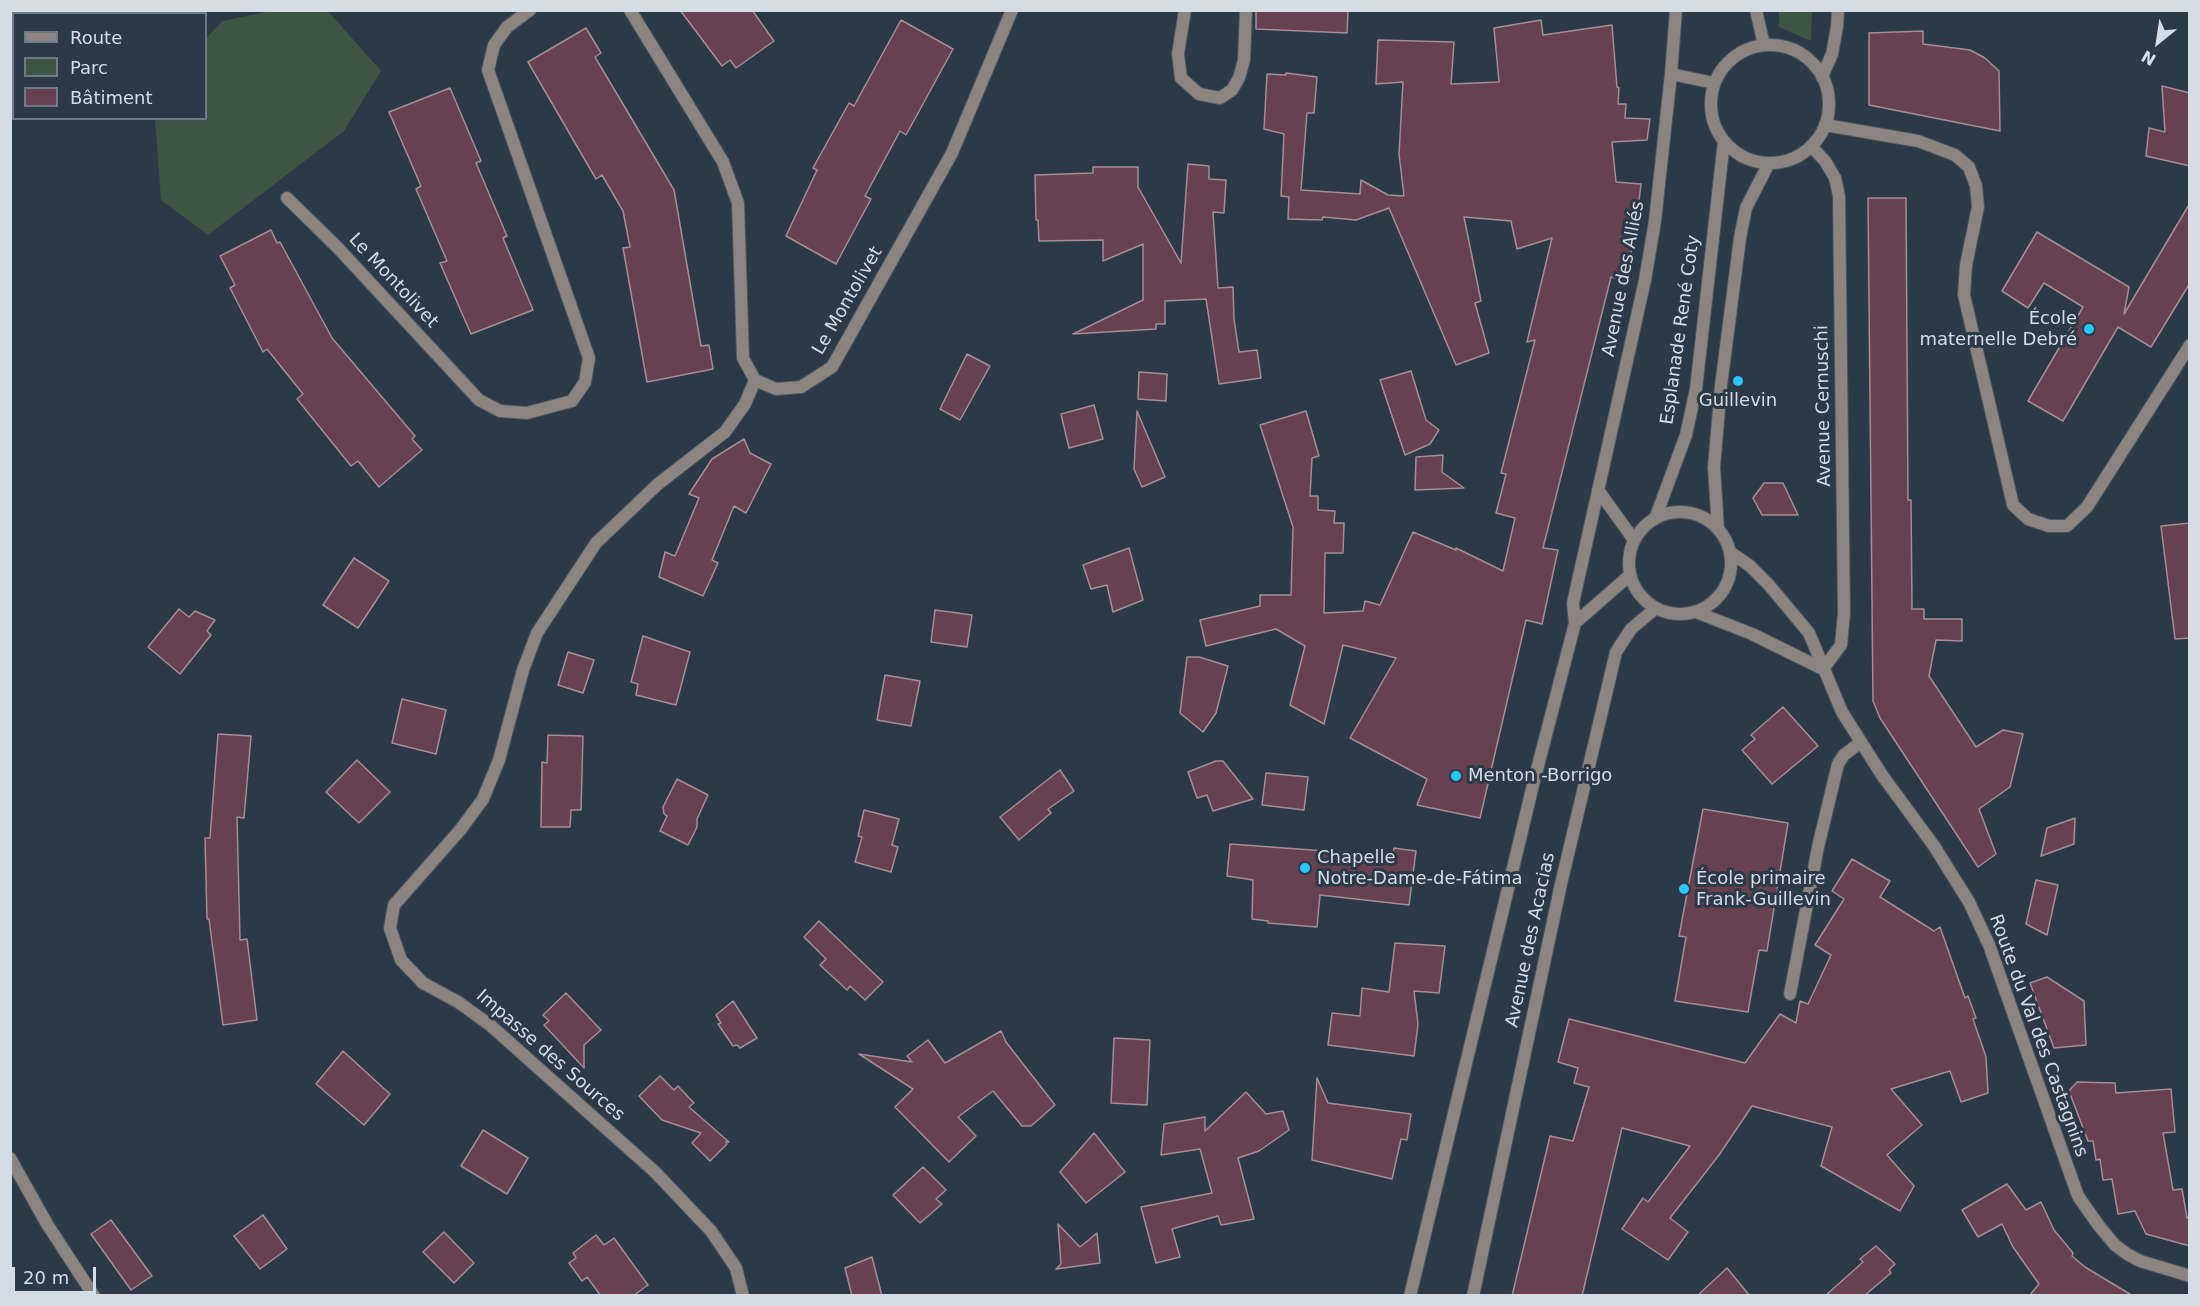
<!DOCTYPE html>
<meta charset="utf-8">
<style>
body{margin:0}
#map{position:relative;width:2200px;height:1306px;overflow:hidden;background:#2c3947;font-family:"DejaVu Sans",sans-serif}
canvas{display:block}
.frame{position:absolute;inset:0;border:12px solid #d4dce5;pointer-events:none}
.legend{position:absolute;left:12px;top:12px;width:195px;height:108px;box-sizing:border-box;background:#2c3947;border:2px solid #6f7a86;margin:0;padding:8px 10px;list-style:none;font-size:18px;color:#d4dce5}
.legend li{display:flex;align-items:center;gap:12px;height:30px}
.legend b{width:30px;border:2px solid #6f7a86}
.north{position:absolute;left:2128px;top:12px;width:60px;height:60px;-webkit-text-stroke:4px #2c3947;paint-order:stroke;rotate:210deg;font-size:16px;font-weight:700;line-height:24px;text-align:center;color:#d4dce5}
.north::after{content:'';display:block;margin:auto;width:21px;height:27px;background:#d4dce5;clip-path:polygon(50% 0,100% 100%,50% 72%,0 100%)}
.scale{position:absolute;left:12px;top:1267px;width:84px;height:27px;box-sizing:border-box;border:3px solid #d4dce5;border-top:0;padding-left:8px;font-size:18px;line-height:21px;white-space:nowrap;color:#d4dce5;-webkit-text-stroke:4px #2c3947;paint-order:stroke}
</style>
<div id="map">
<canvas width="2200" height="1306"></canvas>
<div class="frame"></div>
<ul class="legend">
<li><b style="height:8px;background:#8c847e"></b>Route</li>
<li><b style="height:16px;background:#3d5543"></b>Parc</li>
<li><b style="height:16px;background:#684151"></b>Bâtiment</li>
</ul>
<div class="north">N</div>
<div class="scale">20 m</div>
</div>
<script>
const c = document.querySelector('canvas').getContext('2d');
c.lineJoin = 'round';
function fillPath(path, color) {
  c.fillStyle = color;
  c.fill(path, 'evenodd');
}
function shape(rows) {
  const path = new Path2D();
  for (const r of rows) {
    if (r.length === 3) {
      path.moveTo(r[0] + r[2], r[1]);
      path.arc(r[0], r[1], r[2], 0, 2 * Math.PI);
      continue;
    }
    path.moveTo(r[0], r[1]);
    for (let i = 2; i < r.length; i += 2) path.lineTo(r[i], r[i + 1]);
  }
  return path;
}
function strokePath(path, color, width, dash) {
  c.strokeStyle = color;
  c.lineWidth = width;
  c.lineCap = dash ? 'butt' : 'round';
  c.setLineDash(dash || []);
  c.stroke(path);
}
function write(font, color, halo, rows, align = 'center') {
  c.font = font + ' "DejaVu Sans",sans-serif';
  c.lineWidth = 6;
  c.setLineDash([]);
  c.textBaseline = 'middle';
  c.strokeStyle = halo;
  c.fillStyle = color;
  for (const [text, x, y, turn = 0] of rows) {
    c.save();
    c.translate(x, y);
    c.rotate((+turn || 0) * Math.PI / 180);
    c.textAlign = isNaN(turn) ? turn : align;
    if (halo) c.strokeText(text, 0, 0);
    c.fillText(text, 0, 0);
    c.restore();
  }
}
fillPath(shape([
 [272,11,328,11,381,71,344,131,208,235,161,200,155,119,206,118,206,39,222,21],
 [1779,11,1812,11,1811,41,1779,27]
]), '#3d5543');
const building = shape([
 [680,10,752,10,774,41,736,68,730,60,722,66,680,10],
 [1256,10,1348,10,1347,33,1256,29,1256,10],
 [901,20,953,49,906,135,900,131,865,196,871,199,836,264,786,236,817,170,813,168,849,103,854,106,901,20],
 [1541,20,1543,35,1612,25,1617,87,1619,88,1618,104,1626,104,1625,118,1650,119,1647,140,1612,142,1616,182,1641,184,1635,234,1625,280,1611,277,1543,548,1558,550,1542,624,1526,620,1480,818,1417,805,1427,779,1350,738,1396,658,1343,645,1324,724,1290,705,1305,646,1276,629,1206,646,1200,620,1260,606,1260,595,1291,595,1293,527,1260,425,1306,411,1319,456,1312,458,1310,496,1318,496,1318,510,1335,511,1334,523,1344,523,1343,553,1325,553,1324,613,1363,611,1365,601,1380,605,1413,532,1456,550,1456,548,1503,571,1515,518,1496,513,1506,474,1501,473,1535,340,1527,342,1552,238,1517,249,1511,221,1464,217,1481,301,1475,303,1489,353,1456,365,1389,208,1356,220,1323,217,1322,220,1288,219,1289,197,1281,196,1284,134,1264,129,1267,74,1286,75,1286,73,1317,77,1314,113,1307,113,1301,190,1360,194,1361,180,1388,195,1404,196,1399,154,1403,82,1376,84,1378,40,1454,42,1451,84,1499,82,1494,28,1541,20],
 [586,28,601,53,595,57,674,190,701,346,709,345,713,369,647,382,623,248,630,247,623,211,602,175,596,179,528,62,586,28],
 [1923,31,1923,44,1970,50,1985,58,1999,71,2000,131,1869,105,1869,33,1923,31],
 [2162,86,2190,93,2190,166,2146,156,2149,128,2165,132,2162,86],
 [450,88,481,161,476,163,507,236,503,238,533,310,471,334,440,263,447,261,416,189,421,186,389,112,450,88],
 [1188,164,1209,166,1209,179,1226,180,1224,213,1213,212,1218,288,1233,287,1234,319,1239,352,1257,350,1261,378,1219,384,1206,299,1165,301,1165,324,1156,324,1156,329,1073,334,1143,300,1143,244,1103,261,1103,240,1039,241,1038,220,1036,220,1035,175,1093,173,1093,167,1138,167,1138,187,1181,263,1188,164],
 [1868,198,1906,198,1908,500,1911,500,1912,609,1924,609,1924,619,1962,619,1962,641,1936,640,1929,676,1976,747,2003,730,2023,734,2010,787,1979,809,1996,854,1978,867,1880,718,1873,701,1868,198],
 [2190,203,2190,283,2151,347,2118,327,2063,421,2028,401,2083,307,2044,283,2028,308,2002,291,2037,232,2129,287,2124,314,2190,203],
 [271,230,277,243,280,242,332,338,415,436,412,439,422,450,379,487,358,461,351,466,297,399,303,394,267,349,263,352,230,288,235,285,220,256,271,230],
 [967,354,990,366,960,420,940,409,967,354],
 [1411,371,1426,420,1439,430,1430,444,1405,455,1380,380,1411,371],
 [1139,372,1167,374,1166,401,1138,399,1139,372],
 [1094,405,1103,439,1069,448,1061,414,1094,405],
 [1137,411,1165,477,1142,487,1134,469,1137,411],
 [744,439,750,453,771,464,746,513,734,506,712,560,718,563,703,596,659,577,665,552,675,556,699,498,689,494,712,459,744,439],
 [1443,455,1442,472,1464,488,1415,490,1416,457,1443,455],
 [1764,483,1783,483,1798,515,1762,515,1753,498,1764,483],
 [2190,523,2190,638,2175,639,2161,526,2190,523],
 [1129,548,1143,600,1113,612,1107,585,1091,589,1083,565,1129,548],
 [354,558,389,581,358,628,323,605,354,558],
 [179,609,189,617,195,611,215,620,207,631,211,635,180,674,148,647,179,609],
 [935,610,972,615,967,647,931,642,935,610],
 [643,636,690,652,676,705,636,695,638,684,631,682,643,636],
 [568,652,594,660,583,693,558,685,568,652],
 [1187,657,1199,657,1228,666,1216,713,1203,732,1180,713,1187,657],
 [885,675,920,681,911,726,877,720,885,675],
 [402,699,446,710,436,754,392,743,402,699],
 [1783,707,1818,746,1772,784,1742,750,1755,739,1751,735,1783,707],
 [218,734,251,736,244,818,237,817,240,940,247,939,257,1020,223,1025,209,919,207,919,205,838,210,838,218,734],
 [548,735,583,736,581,810,571,810,570,827,541,827,542,762,547,763,548,735],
 [357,760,390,792,359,823,326,792,357,760],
 [1216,761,1223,761,1253,799,1213,811,1207,795,1197,798,1188,772,1216,761],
 [1060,770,1074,791,1048,809,1051,813,1019,840,1000,817,1060,770],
 [1266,773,1308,777,1304,810,1262,805,1266,773],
 [677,779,708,795,697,819,697,827,688,845,660,831,667,816,664,814,663,807,677,779],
 [1703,809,1788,823,1767,951,1759,950,1748,1012,1675,1001,1686,937,1679,936,1703,809],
 [864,810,899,819,892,845,898,847,891,872,855,862,862,837,858,836,864,810],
 [2075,818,2074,844,2041,856,2047,828,2075,818],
 [1230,844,1393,856,1394,848,1416,851,1409,905,1320,895,1317,927,1268,923,1268,921,1252,919,1253,880,1227,876,1230,844],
 [1852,859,1890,881,1880,897,1934,931,1940,927,1965,998,1968,996,1976,1018,1973,1019,1986,1057,1988,1093,1961,1102,1950,1071,1891,1089,1922,1125,1887,1155,1914,1186,1900,1211,1821,1166,1832,1127,1752,1106,1719,1155,1670,1218,1688,1232,1668,1260,1622,1229,1643,1198,1648,1202,1690,1146,1622,1128,1582,1296,1512,1296,1550,1136,1573,1141,1589,1087,1574,1083,1578,1068,1558,1062,1569,1019,1745,1063,1780,1014,1796,1023,1800,1001,1808,1004,1831,955,1815,945,1844,899,1832,891,1852,859],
 [2036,880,2058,885,2047,935,2026,924,2036,880],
 [819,921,883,982,865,1000,850,986,847,990,820,965,826,959,804,937,819,921],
 [1395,943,1445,946,1439,993,1414,991,1418,1024,1414,1056,1328,1045,1332,1013,1360,1016,1362,988,1389,992,1395,943],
 [2047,977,2084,1001,2086,1045,2054,1048,2030,983,2047,977],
 [566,993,601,1030,584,1045,584,1068,544,1025,549,1021,543,1015,566,993],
 [733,1001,757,1038,740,1048,737,1045,733,1046,718,1024,721,1023,716,1015,733,1001],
 [1001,1031,1006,1042,1055,1105,1031,1126,1022,1126,993,1091,958,1117,976,1136,949,1162,895,1107,913,1089,859,1054,912,1062,907,1056,928,1040,945,1063,1001,1031],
 [1114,1038,1150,1040,1147,1105,1111,1103,1114,1038],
 [343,1051,390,1094,364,1125,316,1084,343,1051],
 [660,1076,674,1090,678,1086,694,1103,689,1107,729,1142,726,1142,727,1144,710,1161,692,1143,701,1133,662,1120,639,1096,660,1076],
 [1317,1078,1328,1103,1411,1114,1407,1140,1401,1139,1392,1179,1312,1160,1317,1078],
 [2077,1082,2115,1083,2116,1093,2171,1089,2175,1132,2163,1133,2173,1190,2182,1189,2187,1218,2190,1217,2190,1246,2146,1234,2135,1211,2118,1214,2112,1179,2103,1180,2100,1159,2096,1160,2093,1141,2088,1141,2069,1091,2077,1082],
 [1246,1092,1266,1114,1283,1111,1289,1130,1259,1151,1238,1158,1254,1219,1221,1225,1218,1216,1172,1229,1180,1257,1156,1263,1141,1207,1212,1193,1200,1149,1161,1155,1164,1124,1205,1117,1205,1131,1246,1092],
 [483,1130,528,1158,507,1194,461,1166,483,1130],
 [1094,1133,1125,1172,1086,1203,1060,1172,1094,1133],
 [923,1167,946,1190,936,1199,942,1204,920,1223,893,1195,923,1167],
 [2007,1184,2026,1210,2041,1202,2054,1230,2073,1253,2072,1256,2085,1267,2133,1296,2029,1296,2039,1284,2013,1247,2002,1224,1978,1237,1962,1210,2007,1184],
 [263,1215,287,1249,260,1269,234,1236,263,1215],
 [111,1220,152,1276,131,1290,91,1234,111,1220],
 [1058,1224,1080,1247,1097,1233,1100,1263,1056,1269,1061,1264,1058,1224],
 [444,1232,474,1263,454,1283,423,1252,444,1232],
 [596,1235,604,1245,614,1238,648,1285,633,1296,601,1296,587,1277,582,1281,569,1263,576,1258,573,1253,596,1235],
 [1876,1246,1895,1264,1889,1270,1891,1273,1864,1296,1825,1296,1863,1262,1860,1259,1876,1246],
 [872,1257,882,1296,852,1296,845,1268,872,1257],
 [1727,1268,1750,1296,1697,1296,1727,1268]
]);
fillPath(building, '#684151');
strokePath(building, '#a48d96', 1.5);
const minor = shape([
 [630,10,723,162,738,203,743,358,755,380,776,389,801,387,832,367,952,153,1012,10],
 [1185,10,1178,54,1181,78,1199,94,1220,98,1232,90,1239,78,1244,60,1246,10],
 [1671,74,1714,83],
 [1822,77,1832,54,1837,27,1838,10],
 [1825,125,1918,141,1955,155,1969,167,1976,186,1978,207,1966,265,1964,295,2013,505,2028,519,2049,526,2067,526,2087,507,2190,345],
 [1811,146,1825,161,1835,178,1839,196,1844,613,1841,645,1823,669],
 [287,198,338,248,479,400,500,411,527,413,572,401,585,382,589,358,488,70,494,45,507,27,530,10],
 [1598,490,1634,540],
 [1575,623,1630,575],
 [1790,994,1818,847,1838,764,1844,755,1861,742],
 [743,1296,736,1268,711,1231,655,1172,490,1025,458,1002,423,983,401,960,390,928,394,905,461,829,483,799,499,760,523,670,537,633,596,543,658,484,725,432,745,404,755,380],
 [1410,1296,1533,785,1575,623,1573,603,1645,280,1655,221,1671,74,1676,10],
 [1473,1296,1561,884,1616,652,1631,629,1656,608]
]);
const tertiary = shape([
 [1756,10,1764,45],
 [1770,104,59],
 [1680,563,51],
 [1655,519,1686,435,1696,389,1724,141],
 [1718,529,1714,467,1721,386,1740,238,1746,208,1769,163],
 [1730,552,1750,566,1769,585,1809,633,1842,712,1882,775,1934,846,1969,902,1989,945,2078,1196,2099,1226,2115,1245,2127,1254,2140,1261,2190,1276],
 [1696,612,1752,634,1823,669],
 [10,1158,47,1224,94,1296]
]);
strokePath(minor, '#4a5663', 14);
strokePath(tertiary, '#4a5663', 14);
strokePath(minor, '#8c847e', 12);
strokePath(tertiary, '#8c847e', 12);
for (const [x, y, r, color] of [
 [2089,329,6,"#28c8ff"],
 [1738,381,6,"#28c8ff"],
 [1456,776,6,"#28c8ff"],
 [1305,868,6,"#28c8ff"],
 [1684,889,6,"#28c8ff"]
]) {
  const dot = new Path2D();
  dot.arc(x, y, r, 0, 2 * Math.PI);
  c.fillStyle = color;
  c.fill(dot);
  strokePath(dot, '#2c3947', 2);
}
write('18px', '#d4dce5', '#2c3947', [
 ["Avenue des Alliés",1624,279,-79],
 ["Le Montolivet",393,281,47],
 ["Le Montolivet",848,301,-60],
 ["Esplanade René Coty",1681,330,-82],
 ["Avenue Cernuschi",1824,406,-91],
 ["Avenue des Acacias",1531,940,-78],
 ["Route du Val des Castagnins",2038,1036,70],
 ["Impasse des Sources",550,1056,41]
]);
write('18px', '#d4dce5', '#2c3947', [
 ["École",2077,319,"right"],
 ["maternelle Debré",2077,340,"right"],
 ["Guillevin",1738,401,"center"],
 ["Menton -Borrigo",1468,776],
 ["Chapelle",1317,858],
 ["Notre-Dame-de-Fátima",1317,879],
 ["École primaire",1696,879],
 ["Frank-Guillevin",1696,900]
], 'left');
</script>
